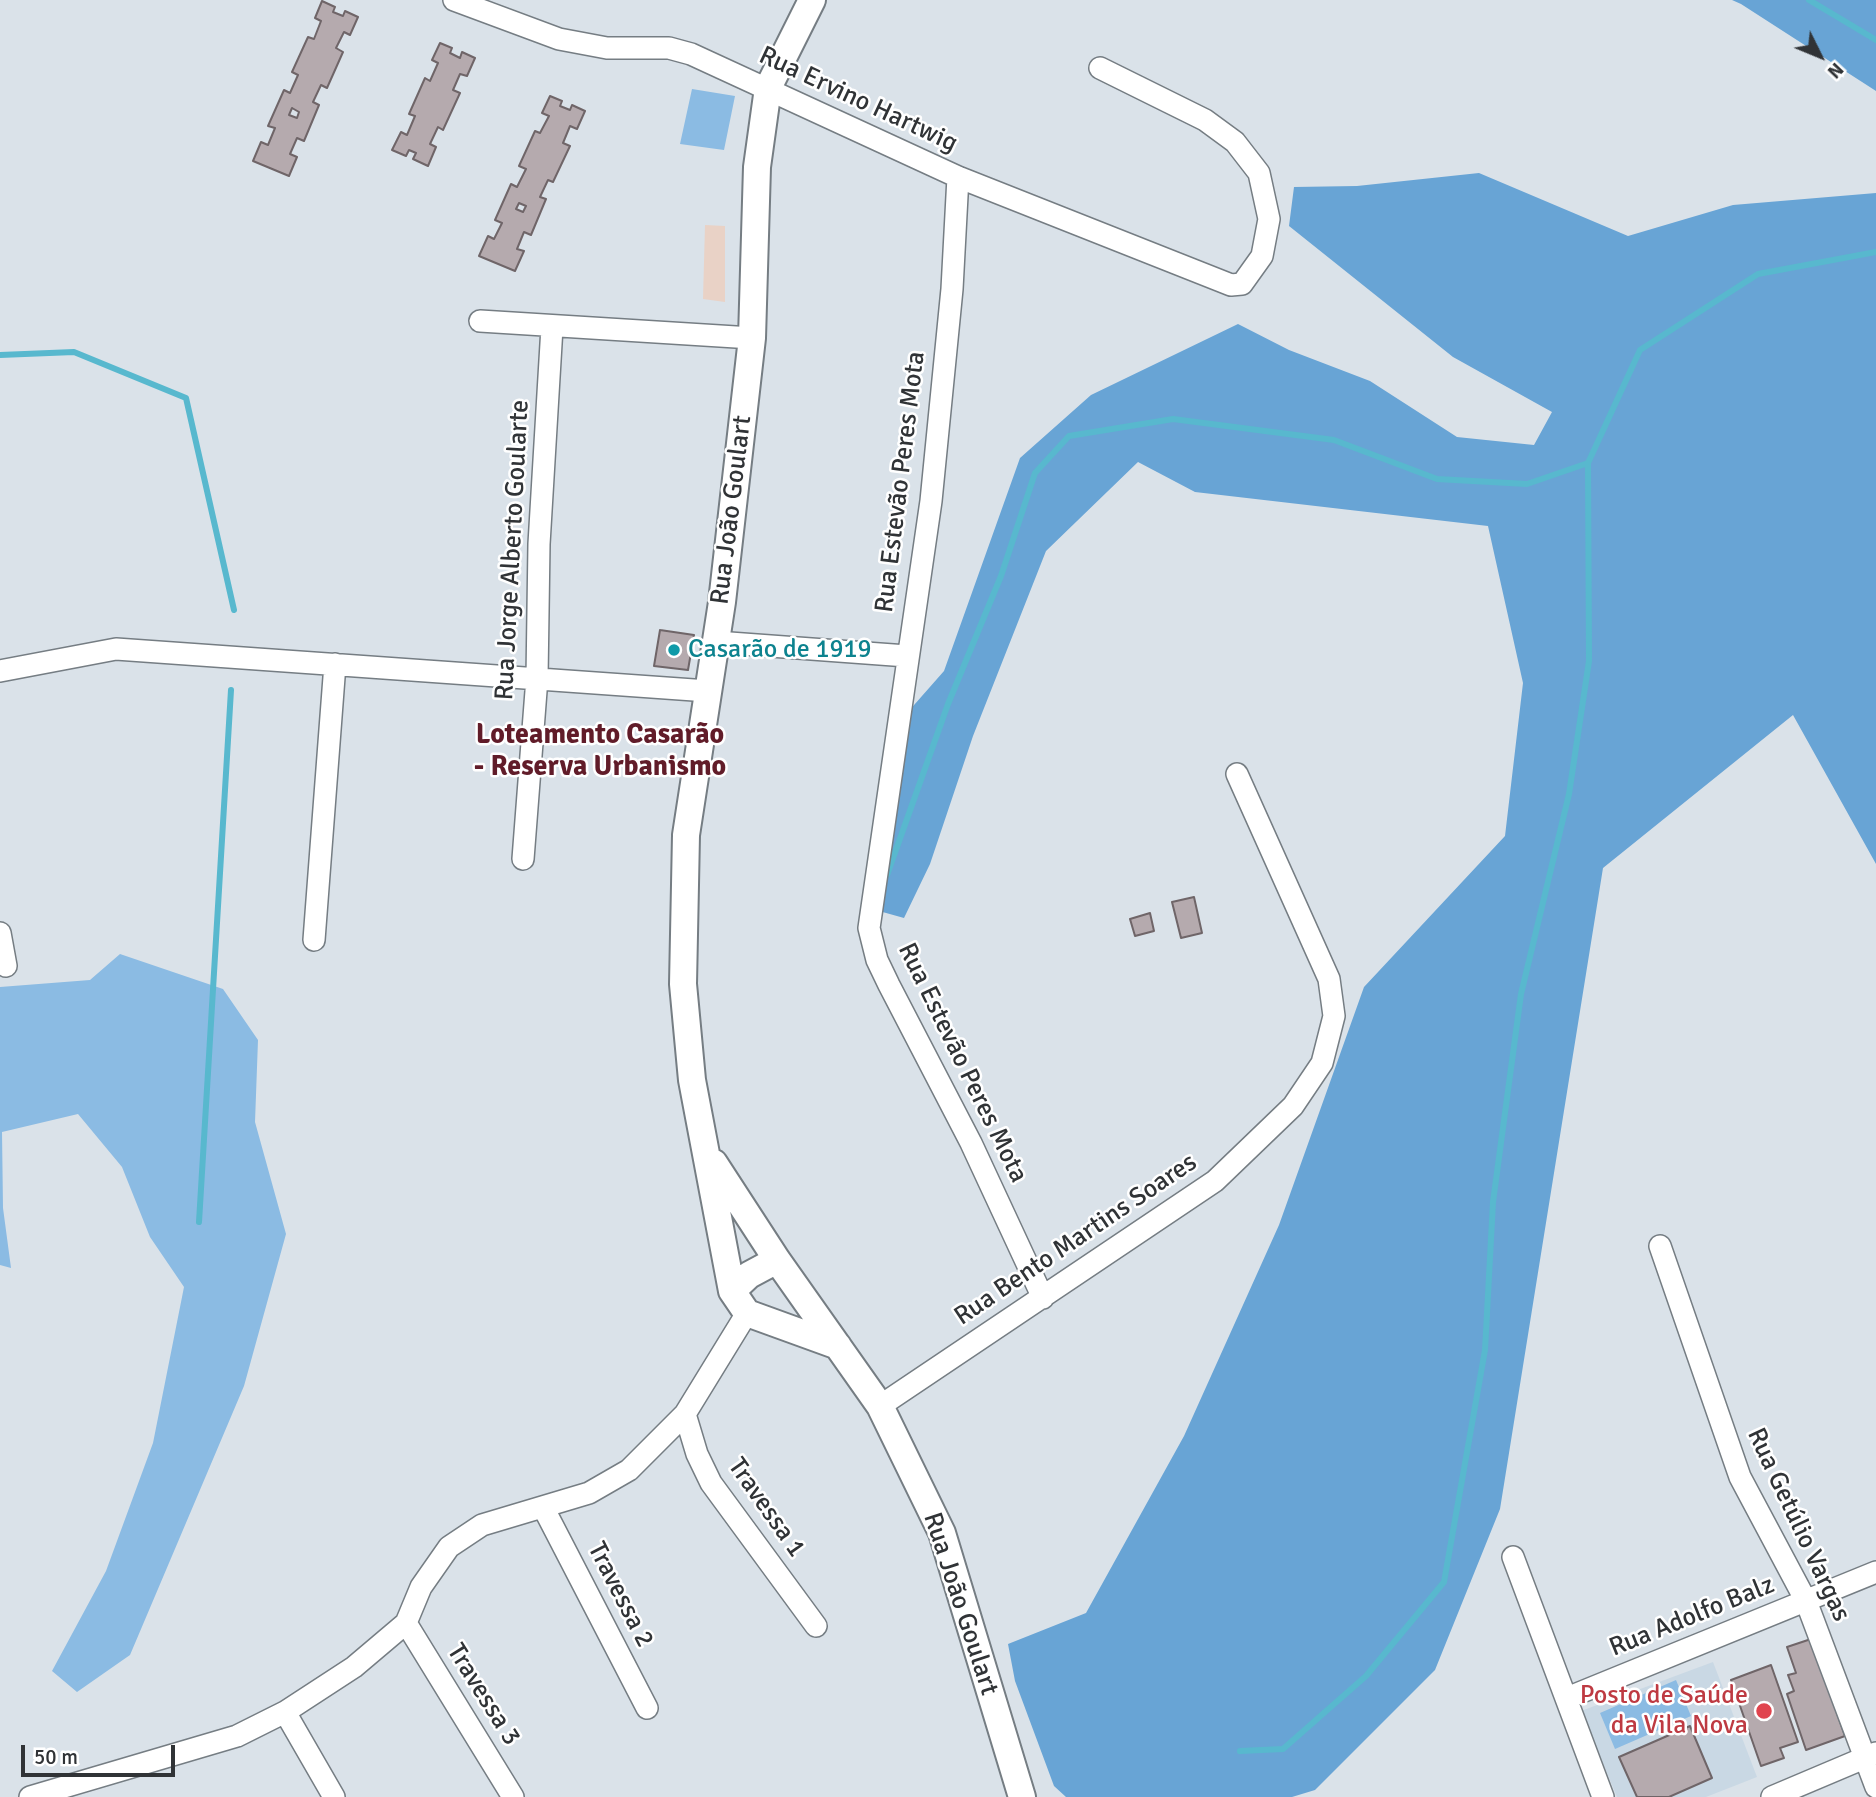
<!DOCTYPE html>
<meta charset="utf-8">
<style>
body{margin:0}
#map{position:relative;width:1876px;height:1797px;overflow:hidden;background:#dae2e9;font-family:Signika,sans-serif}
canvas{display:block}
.north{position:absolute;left:1785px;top:21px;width:70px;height:70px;-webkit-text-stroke:5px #fff;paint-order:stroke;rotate:133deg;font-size:19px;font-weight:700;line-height:28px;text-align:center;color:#303336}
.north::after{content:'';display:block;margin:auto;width:24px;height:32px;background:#303336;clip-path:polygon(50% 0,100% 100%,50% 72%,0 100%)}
.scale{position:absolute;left:21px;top:1745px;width:154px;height:32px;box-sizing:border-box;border:4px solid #303336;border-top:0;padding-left:9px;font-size:21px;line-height:24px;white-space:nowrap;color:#303336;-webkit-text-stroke:5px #fff;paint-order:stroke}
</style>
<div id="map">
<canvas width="1876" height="1797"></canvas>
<div class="north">N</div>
<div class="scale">50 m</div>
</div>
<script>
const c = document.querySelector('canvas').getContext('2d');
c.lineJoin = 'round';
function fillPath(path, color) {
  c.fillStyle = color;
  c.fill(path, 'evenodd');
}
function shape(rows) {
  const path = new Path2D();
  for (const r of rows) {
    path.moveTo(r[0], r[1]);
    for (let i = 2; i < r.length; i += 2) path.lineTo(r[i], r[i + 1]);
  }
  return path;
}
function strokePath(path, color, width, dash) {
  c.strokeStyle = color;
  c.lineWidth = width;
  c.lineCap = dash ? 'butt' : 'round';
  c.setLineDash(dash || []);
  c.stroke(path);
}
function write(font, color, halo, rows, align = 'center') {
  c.font = font + ' Signika,sans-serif';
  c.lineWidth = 5;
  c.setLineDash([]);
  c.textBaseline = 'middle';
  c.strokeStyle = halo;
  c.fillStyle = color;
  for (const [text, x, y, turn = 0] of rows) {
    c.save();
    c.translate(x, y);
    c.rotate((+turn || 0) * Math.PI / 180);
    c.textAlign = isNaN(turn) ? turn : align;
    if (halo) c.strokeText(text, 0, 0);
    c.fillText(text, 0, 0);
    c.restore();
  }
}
fillPath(shape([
 [705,225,725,226,725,302,703,299]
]), '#e9d2c6');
fillPath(shape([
 [1713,1662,1757,1777,1706,1797,1617,1797,1581,1711]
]), '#c9d8e4');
fillPath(shape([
 [692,89,735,96,724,150,680,144],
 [120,954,223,989,258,1040,255,1122,286,1234,244,1386,130,1655,77,1692,52,1671,106,1571,153,1443,184,1287,150,1237,122,1167,78,1114,2,1132,3,1208,11,1268,0,1265,0,987,90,980],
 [1676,1680,1691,1716,1615,1749,1600,1713]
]), '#8bbbe3');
fillPath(shape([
 [1732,0,1876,0,1876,91,1741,4],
 [1479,173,1628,236,1733,205,1876,193,1876,864,1793,715,1603,868,1500,1509,1435,1670,1315,1790,1292,1797,1066,1797,1054,1786,1015,1681,1008,1644,1086,1613,1184,1436,1279,1225,1364,987,1505,836,1523,683,1488,526,1195,492,1138,462,1046,551,973,736,930,864,904,918,879,911,907,713,944,671,1020,458,1091,395,1238,324,1289,350,1370,381,1457,437,1534,445,1552,412,1453,357,1289,226,1294,187,1357,186]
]), '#68a4d5');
strokePath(shape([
 [1809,0,1876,40],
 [0,355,74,352,186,398,234,610],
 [887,875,948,704,1001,576,1035,473,1069,436,1173,419,1334,440,1437,479,1527,484,1588,463,1640,350,1758,274,1876,252],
 [199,1222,231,690],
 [1240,1751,1283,1749,1366,1676,1444,1582,1485,1350,1493,1202,1521,994,1569,794,1589,661,1588,463]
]), '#58b8ce', 6);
const building = shape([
 [322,1,335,7,333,12,343,16,345,11,358,17,350,35,344,32,336,48,343,52,327,88,321,85,313,102,319,105,304,141,297,138,290,154,297,157,289,176,253,161,261,142,268,145,275,128,268,126,284,90,290,93,298,75,292,72,308,37,314,39,321,21,315,18,322,1],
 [292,108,299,112,297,118,289,115,292,108],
 [440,43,452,48,450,53,460,58,462,52,475,58,467,76,460,74,453,90,460,93,443,130,438,127,430,144,436,147,428,166,413,159,416,153,409,150,406,156,392,150,401,132,407,135,415,116,409,114,425,78,430,81,438,63,432,60,440,43],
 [550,96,562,101,560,106,570,110,572,105,585,111,577,129,570,126,563,143,570,146,553,182,548,180,540,197,546,199,531,235,524,232,517,249,524,251,515,271,479,256,488,236,494,239,502,223,495,220,511,184,517,187,526,169,519,166,535,131,540,133,549,116,542,113,550,96],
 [519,203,526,206,523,212,516,209,519,203],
 [660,630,694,635,688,670,654,666,660,630],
 [1194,897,1202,933,1181,938,1172,902,1194,897],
 [1150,913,1154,931,1135,936,1130,919,1150,913],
 [1811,1639,1845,1736,1806,1750,1787,1694,1794,1691,1788,1675,1796,1673,1787,1647,1811,1639],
 [1771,1665,1798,1742,1780,1748,1784,1758,1761,1766,1731,1680,1771,1665],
 [1690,1726,1712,1778,1669,1797,1637,1797,1619,1757,1690,1726]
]);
fillPath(building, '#b5aaae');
strokePath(building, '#6f6568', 2);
const minor = shape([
 [454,0,559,39,607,48,669,48,691,54,958,177,1231,285,1242,284,1262,256,1269,219,1259,173,1235,142,1205,120,1100,68],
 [958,177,952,289,931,501,869,928,877,960,889,985,971,1143,1043,1298],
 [480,321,752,338],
 [716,642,907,656],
 [0,671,116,649,708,691],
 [523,859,537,678,539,544,552,327],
 [0,933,6,966],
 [314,940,335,664],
 [1660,1246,1740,1477,1806,1601,1876,1787],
 [880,1406,1215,1181,1293,1106,1322,1063,1334,1016,1329,979,1237,774],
 [685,1414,697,1454,711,1483,816,1626],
 [543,1507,647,1708],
 [1513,1557,1603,1797],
 [406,1623,513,1797],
 [1567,1698,1876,1572],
 [285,1712,334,1797],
 [30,1797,237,1736,285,1712,354,1667,406,1623,421,1587,449,1547,482,1525,589,1493,629,1470,685,1414,747,1313],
 [1772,1797,1876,1753]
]);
const tertiary = shape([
 [812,0,768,88,757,167,752,338,722,602,686,835,683,984,692,1080,732,1291,747,1313,838,1346],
 [714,1163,777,1260,880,1406,942,1533,1022,1797],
 [732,1291,749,1275,777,1260]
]);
strokePath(minor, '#757d83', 24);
strokePath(tertiary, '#757d83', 30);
strokePath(minor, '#fff', 21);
strokePath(tertiary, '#fff', 26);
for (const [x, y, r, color] of [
 [674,650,7,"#0f9aa8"],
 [1764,1711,9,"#e0444e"]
]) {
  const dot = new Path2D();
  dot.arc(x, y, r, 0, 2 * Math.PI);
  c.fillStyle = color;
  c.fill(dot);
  strokePath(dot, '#fff', 2.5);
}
write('26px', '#303336', '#fff', [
 ["Rua Ervino Hartwig",858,100,25],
 ["Rua Estevão Peres Mota",901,482,-83],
 ["Rua João Goulart",732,510,-83],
 ["Rua Jorge Alberto Goularte",513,550,-87],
 ["Rua Estevão Peres Mota",962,1063,64],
 ["Rua Bento Martins Soares",1076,1240,-34],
 ["Travessa 1",766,1508,55],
 ["Rua Getúlio Vargas",1798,1525,65],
 ["Travessa 2",620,1595,63],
 ["Rua João Goulart",960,1604,72],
 ["Rua Adolfo Balz",1692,1617,-22],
 ["Travessa 3",483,1695,58]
]);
write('26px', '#0d838f', '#fff', [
 ["Casarão de 1919",688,650]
], 'left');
write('26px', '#be3a42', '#fff', [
 ["Posto de Saúde",1748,1696],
 ["da Vila Nova",1748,1726]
], 'right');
write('bold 28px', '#611c29', '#fff', [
 ["Loteamento Casarão",600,736],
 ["- Reserva Urbanismo",600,768]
]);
</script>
